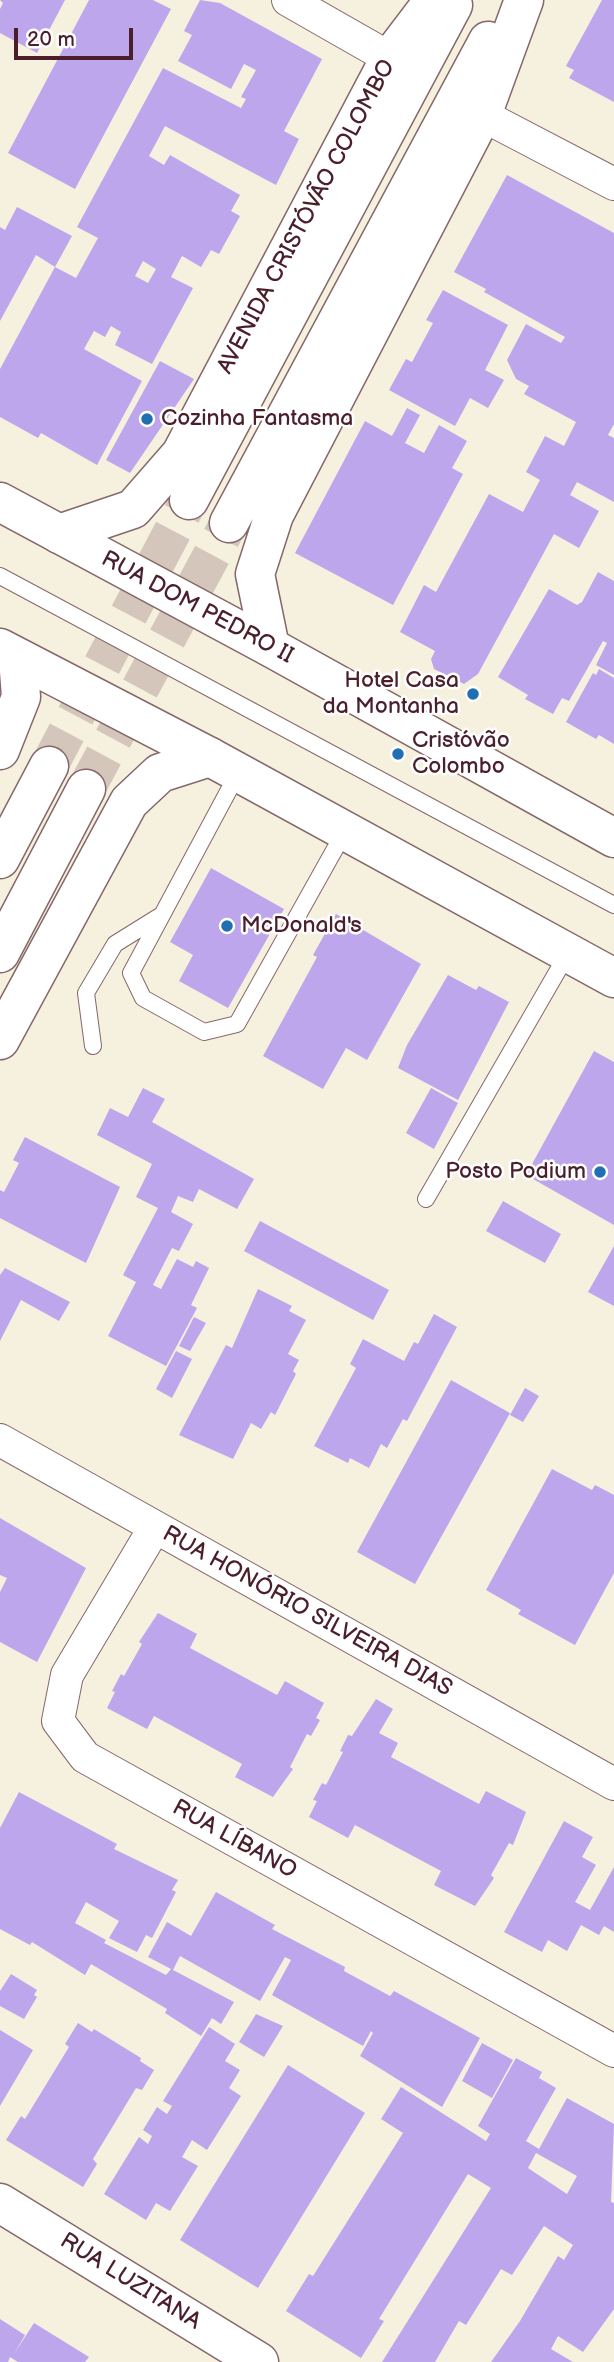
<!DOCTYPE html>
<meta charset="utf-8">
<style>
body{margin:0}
#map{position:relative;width:614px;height:2362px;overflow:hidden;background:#f6f0df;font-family:"Balsamiq Sans",sans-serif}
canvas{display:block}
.scale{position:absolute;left:14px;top:28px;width:119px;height:32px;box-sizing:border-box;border:4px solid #4a1f2b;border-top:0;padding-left:9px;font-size:21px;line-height:24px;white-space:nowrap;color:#4a1f2b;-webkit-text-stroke:5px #fff;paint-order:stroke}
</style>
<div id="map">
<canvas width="614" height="2362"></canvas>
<div class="scale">20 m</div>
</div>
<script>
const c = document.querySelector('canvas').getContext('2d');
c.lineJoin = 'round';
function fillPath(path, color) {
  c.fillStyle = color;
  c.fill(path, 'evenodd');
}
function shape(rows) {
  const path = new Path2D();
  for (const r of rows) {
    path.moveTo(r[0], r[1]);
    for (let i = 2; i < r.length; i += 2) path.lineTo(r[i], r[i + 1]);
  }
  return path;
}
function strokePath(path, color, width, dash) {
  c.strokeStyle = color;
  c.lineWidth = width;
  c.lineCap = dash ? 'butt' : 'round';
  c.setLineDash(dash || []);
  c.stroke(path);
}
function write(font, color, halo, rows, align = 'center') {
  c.font = font + ' "Balsamiq Sans",sans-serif';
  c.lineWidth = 5;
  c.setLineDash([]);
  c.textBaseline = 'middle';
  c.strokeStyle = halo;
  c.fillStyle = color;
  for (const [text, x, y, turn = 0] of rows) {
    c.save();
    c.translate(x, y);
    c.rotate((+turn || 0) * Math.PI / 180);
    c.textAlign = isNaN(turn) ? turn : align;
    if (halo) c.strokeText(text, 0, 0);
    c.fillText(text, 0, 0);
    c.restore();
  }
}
fillPath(shape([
 [0,0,65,0,37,53,0,33,0,9,3,3],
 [89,0,153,0,171,9,75,189,8,153],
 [200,0,220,3,322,59,284,131,299,139,276,185,165,126,149,156,164,165,170,155,240,195,231,211,240,216,219,254,211,250,201,267,182,256,171,277,193,288,152,364,115,345,121,332,111,326,105,337,94,331,84,349,142,381,97,465,41,433,38,438,0,417,0,369,55,267,76,278,98,238,77,227,163,68,241,108,246,99,241,97,256,70,244,64,231,89,178,61,192,35,184,31],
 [143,261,156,269,148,283,135,276],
 [602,0,614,0,614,102,569,78,574,70,566,66],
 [507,175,614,233,614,424,608,435,614,438,614,502,577,482,570,495,599,511,579,548,554,534,478,674,464,684,434,669,431,659,435,651,400,632,424,585,436,592,489,494,523,512,540,480,526,472,545,436,564,446,576,422,524,394,529,386,516,379,507,360,526,324,561,343,565,337,484,292,486,289,454,272],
 [17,207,72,236,55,267,36,255,0,321,0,227,5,230],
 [443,290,508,325,485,370,504,380,488,408,470,398,455,426,389,390,406,359,412,362,433,323,426,320],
 [160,361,194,379,130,473,106,460],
 [407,408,420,415,405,443,424,453,439,425,467,441,452,468,463,474,393,605,295,553,365,421,392,436],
 [598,572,614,581,614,675,596,665,607,643,603,641,569,701,562,698,553,714,525,699,528,695,498,677,549,589,577,605,582,602],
 [599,669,614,678,614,744,599,735,596,739,566,722,593,673,596,675],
 [211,868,284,909,228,1008,179,981,193,955,170,942],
 [336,914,421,964,367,1060,346,1048,323,1089,263,1056,317,957,313,955],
 [448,975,476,990,479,986,509,1002,458,1100,398,1068,407,1045],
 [594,1051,614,1062,614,1225,526,1175],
 [143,1088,165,1099,152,1122,254,1179,237,1209,199,1189,193,1202,178,1196,171,1212,193,1224,179,1251,172,1248,153,1285,161,1289,177,1259,193,1267,196,1261,209,1268,191,1305,197,1308,166,1366,108,1336,136,1282,123,1275,158,1208,136,1197,152,1164,97,1135,110,1108,128,1117],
 [431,1088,458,1103,434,1149,406,1133],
 [25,1137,120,1187,86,1263,0,1218,0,1190,4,1192,19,1163,13,1160],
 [503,1201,561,1234,545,1263,486,1231],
 [260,1221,389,1290,373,1320,244,1251],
 [614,1246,614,1306,588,1292],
 [5,1268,70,1302,59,1321,21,1300,0,1341,0,1275],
 [258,1289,292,1306,289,1311,306,1320,288,1354,299,1360,293,1371,296,1374,275,1415,271,1412,261,1429,251,1423,233,1459,179,1435,226,1345,232,1348],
 [434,1314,457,1327,407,1421,403,1419,387,1448,381,1444,369,1468,350,1458,348,1463,314,1446,356,1368,350,1364,363,1339,404,1361,414,1342,418,1344],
 [194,1317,206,1323,190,1351,179,1346],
 [176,1351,192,1359,172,1398,156,1389],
 [451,1380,510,1413,415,1584,357,1552],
 [525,1388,539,1396,523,1422,510,1415],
 [552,1469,592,1490,595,1485,614,1495,614,1573,575,1645,518,1614,521,1610,486,1590],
 [0,1518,86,1568,37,1662,0,1642,0,1592,7,1578,0,1575],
 [158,1613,197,1634,190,1648,277,1695,285,1681,324,1703,316,1718,320,1720,311,1736,307,1734,290,1767,293,1769,273,1797,235,1777,242,1764,154,1716,147,1729,107,1708,115,1692,112,1691,121,1674,124,1676,142,1644,139,1642],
 [376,1699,393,1709,379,1733,398,1743,391,1757,479,1804,486,1791,526,1812,513,1845,509,1843,491,1875,494,1878,475,1906,434,1885,441,1871,355,1825,348,1838,309,1817,317,1801,313,1800,322,1783,326,1785,343,1752,340,1751,348,1735,352,1736],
 [19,1792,117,1844,114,1849,178,1880,172,1890,176,1892,152,1938,146,1935,137,1952,109,1938,119,1921,86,1902,75,1923,106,1940,104,1943,166,1975,171,1969,148,1957,167,1922,191,1936,216,1892,275,1925,272,1929,345,1967,344,1971,390,1996,394,1991,480,2038,442,2107,360,2056,373,2033,371,2031,363,2046,272,1995,291,1960,285,1957,260,2001,180,1956,173,1970,234,2002,221,2024,212,2018,201,2036,165,2013,167,2009,91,1964,85,1975,32,1942,30,1945,0,1929,0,1828],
 [564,1821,593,1837,582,1857,596,1865,575,1902,590,1910,614,1867,614,1932,604,1926,599,1935,581,1925,567,1951,548,1940,542,1952,504,1932],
 [11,1974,37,1990,34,1995,37,1997,24,2019,0,2006,0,1991],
 [256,2014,283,2026,264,2057,239,2042],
 [78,2023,92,2032,94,2029,141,2058,140,2061,154,2070,142,2090,136,2088,93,2159,97,2164,83,2187,6,2140,21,2116,25,2119,69,2047,65,2044],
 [209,2027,235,2044,225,2061,240,2070,229,2088,241,2096,207,2150,192,2140,182,2157,198,2166,170,2211,156,2203,146,2220,104,2194,139,2137,148,2144,152,2136,143,2130,157,2107,167,2114,172,2106,163,2101],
 [0,2030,33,2050,0,2106],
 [482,2043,513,2060,492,2098,462,2081],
 [516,2058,542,2072,539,2078,556,2088,526,2141,539,2149,567,2098,614,2124,611,2202,614,2203,614,2309,583,2352,558,2336,551,2349,573,2362,491,2362,520,2321,558,2256,564,2260,573,2245,544,2226,512,2275,501,2269,466,2325,459,2321,435,2362,382,2362,491,2188,468,2174,379,2319,384,2321,361,2358,286,2311,309,2274,313,2276,403,2133,381,2119,401,2087,486,2141,490,2134,478,2126],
 [536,2153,577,2176,567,2194,528,2168],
 [288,2065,365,2113,258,2288,180,2240],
 [0,2319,25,2335,14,2354,34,2323,89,2357,85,2362,18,2362,10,2357,8,2362,0,2362]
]), '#bea6ec');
strokePath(shape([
 [49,766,189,500],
 [86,789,229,523]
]), '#d4c6bb', 38, [38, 19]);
const service = shape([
 [0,576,614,905],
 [238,773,131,973,143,998,204,1032,237,1024,345,831],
 [93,1046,86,993,115,944,160,916],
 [426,1199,568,953]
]);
const minor = shape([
 [288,0,409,69],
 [482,115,614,184],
 [0,1440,614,1784],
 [155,1527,67,1675,58,1721,85,1757,614,2051]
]);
const tertiary = shape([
 [0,2203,259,2362]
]);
const secondary = shape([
 [189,500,453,5],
 [229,523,488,41],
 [59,534,133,509,181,454,390,58,434,0],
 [270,647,255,574,274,515,482,115,524,0],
 [0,750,21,697,18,658],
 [0,859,49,766],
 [0,953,86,789],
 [0,1040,129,802,160,773,210,757]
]);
const primary = shape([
 [0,502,270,647,614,838],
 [0,648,210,757,614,978]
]);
strokePath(service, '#86686a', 18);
strokePath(minor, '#86686a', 34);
strokePath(tertiary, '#86686a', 41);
strokePath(secondary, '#86686a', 41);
strokePath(primary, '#86686a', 41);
strokePath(service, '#fff', 16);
strokePath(minor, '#fff', 32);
strokePath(tertiary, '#fff', 38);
strokePath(secondary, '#fff', 38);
strokePath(primary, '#fff', 38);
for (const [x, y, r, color] of [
 [147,419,7,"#1f6fb2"],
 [473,694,7,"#1f6fb2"],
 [398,754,7,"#1f6fb2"],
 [227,926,7,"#1f6fb2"],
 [600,1172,7,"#1f6fb2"]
]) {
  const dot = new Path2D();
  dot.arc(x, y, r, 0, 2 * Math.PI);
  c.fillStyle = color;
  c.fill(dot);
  strokePath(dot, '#fff', 2.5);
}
write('23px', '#4a1f2b', '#fff', [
 ["AVENIDA CRISTÓVÃO COLOMBO",307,217,-62],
 ["RUA DOM PEDRO II",197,608,28],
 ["RUA HONÓRIO SILVEIRA DIAS",307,1612,29],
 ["RUA LÍBANO",234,1840,29],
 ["RUA LUZITANA",130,2282,32]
]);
write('23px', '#4a1f2b', '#fff', [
 ["Cozinha Fantasma",161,419],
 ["Hotel Casa",459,681,"right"],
 ["da Montanha",459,707,"right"],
 ["Cristóvão",412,741],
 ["Colombo",412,767],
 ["McDonald's",241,926],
 ["Posto Podium",586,1172,"right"]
], 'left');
</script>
